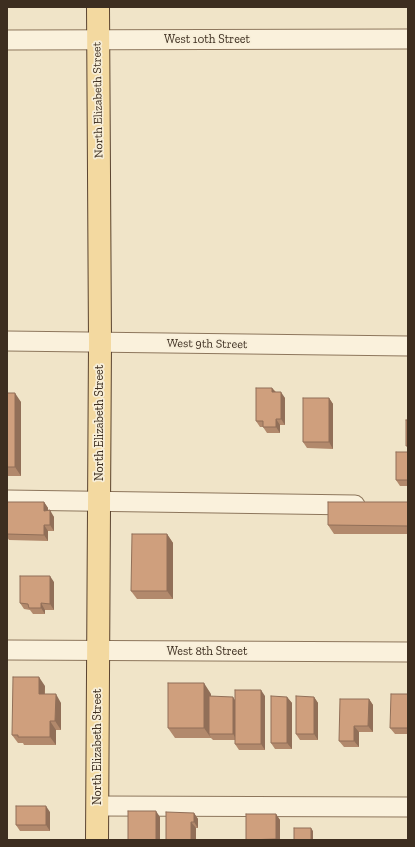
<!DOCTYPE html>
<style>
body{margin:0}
#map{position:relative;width:415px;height:847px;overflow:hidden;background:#f0e4c8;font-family:"Zilla Slab",serif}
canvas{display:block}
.frame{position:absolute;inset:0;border:8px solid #3d2e20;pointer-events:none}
</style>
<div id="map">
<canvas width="415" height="847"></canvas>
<div class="frame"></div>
</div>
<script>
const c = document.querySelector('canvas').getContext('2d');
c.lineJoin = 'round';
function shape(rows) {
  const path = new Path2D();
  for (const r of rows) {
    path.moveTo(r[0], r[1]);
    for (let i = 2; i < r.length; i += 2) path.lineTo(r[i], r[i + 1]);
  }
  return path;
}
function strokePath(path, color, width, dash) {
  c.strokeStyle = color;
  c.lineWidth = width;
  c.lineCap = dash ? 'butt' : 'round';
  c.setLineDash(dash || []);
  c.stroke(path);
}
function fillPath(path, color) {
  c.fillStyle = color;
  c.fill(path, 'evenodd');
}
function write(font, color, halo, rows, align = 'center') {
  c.font = font + ' "Zilla Slab",serif';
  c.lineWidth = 3.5;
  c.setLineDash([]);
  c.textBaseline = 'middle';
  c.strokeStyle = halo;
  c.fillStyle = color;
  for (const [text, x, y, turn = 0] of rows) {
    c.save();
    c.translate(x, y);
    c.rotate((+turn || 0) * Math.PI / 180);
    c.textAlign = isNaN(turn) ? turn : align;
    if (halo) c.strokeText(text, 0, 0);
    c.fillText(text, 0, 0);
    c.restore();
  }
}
const minor = shape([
 [7,40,408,39],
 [7,341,408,346],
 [7,500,355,505],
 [7,650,408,652],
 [97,806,408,807]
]);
const major = shape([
 [97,840,100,343,98,7]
]);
strokePath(minor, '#8d765c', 21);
strokePath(major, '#5b4430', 24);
strokePath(minor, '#faf1dc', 19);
strokePath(major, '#f3d9a0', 22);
fillPath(shape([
 [272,388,276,392,285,398,285,425,280,425,280,433,267,433,263,427,260,427,256,421],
 [7,393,21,402,21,476,7,476],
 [329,398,333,404,333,449,307,448,303,442],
 [408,452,408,486,400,486,396,480],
 [7,502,44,502,48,508,48,511,54,517,54,531,48,531,48,541,9,540,7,537],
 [408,502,408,534,334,534,328,525],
 [167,534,173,543,173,599,137,599,131,591],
 [54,582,54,610,45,610,45,614,33,614,30,610,24,609,20,603],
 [45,686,45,694,61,703,61,730,56,730,56,745,24,745,23,743,18,743,12,735],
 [211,694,211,696,235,700,265,696,265,750,239,750,235,744,235,740,213,740,211,738,175,738,168,728],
 [408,694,408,734,395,734,390,728],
 [287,697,292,703,292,749,275,749,271,743],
 [314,697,318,703,318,740,300,740,296,734],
 [369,699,373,705,373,732,359,732,359,747,344,747,339,741],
 [50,812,50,831,20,831,16,825],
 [194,813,198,819,198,828,196,828,166,840],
 [276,814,280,820,280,840,246,840]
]), '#b2896c');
fillPath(shape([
 [272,388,277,394,272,392],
 [281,392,285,398,285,425,281,419],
 [15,393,21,402,21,476,15,467],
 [329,398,333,404,333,449,329,442],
 [276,419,280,425,280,433,276,427],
 [44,502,48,508,48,517,44,511],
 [50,510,54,517,54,531,50,525],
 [44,525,48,531,48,541,44,535],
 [167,534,173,543,173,599,167,591],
 [50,576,54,582,54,610,50,604],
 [41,603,45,610,45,614,41,608],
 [39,677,45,686,44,702,39,694],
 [204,683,211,694,211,734,209,734,211,738,204,728],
 [261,690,265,696,265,750,261,744],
 [56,694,61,703,61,730,55,721],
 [233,697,237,703,237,740,233,734],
 [287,697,292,703,292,749,287,743],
 [314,697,318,703,318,740,314,734],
 [369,699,373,705,373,732,368,726],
 [50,721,56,730,56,745,50,737],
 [354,726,359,732,359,747,354,741],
 [46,806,50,812,50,831,46,825],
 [156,811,160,817,160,840,156,840],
 [194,813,198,819,198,828,194,822],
 [276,814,280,820,280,840,276,840],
 [191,822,196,828,196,840,191,840],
 [311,828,313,831,313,840,311,840]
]), '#916f58');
const building = shape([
 [256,388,272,388,272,392,281,392,281,419,276,419,276,427,263,427,263,421,256,421,256,388],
 [7,393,15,393,15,467,7,467,7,393],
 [303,398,329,398,329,442,303,442,303,398],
 [406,420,408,420,408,446,406,446,406,420],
 [396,452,408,452,408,480,396,480,396,452],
 [7,502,44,502,44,511,50,510,50,525,44,525,44,535,7,534,7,502],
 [328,502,408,502,408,526,328,525,328,502],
 [132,534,167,534,167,591,131,591,132,534],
 [20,576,50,576,50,604,41,603,41,608,29,608,28,604,20,603,20,576],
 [13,677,39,677,39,694,56,694,55,721,50,721,50,737,18,737,18,735,12,735,13,677],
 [168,683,204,683,204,728,168,728,168,683],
 [235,690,261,690,261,744,235,744,235,690],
 [391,694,408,694,408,728,390,728,391,694],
 [209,696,233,697,233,734,209,734,209,696],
 [271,696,287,697,287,743,271,743,271,696],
 [296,696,314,697,314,734,296,734,296,696],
 [340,699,369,699,368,726,354,726,354,741,339,741,340,699],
 [16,806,46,806,46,825,16,825,16,806],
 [128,811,156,811,156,840,128,840,128,811],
 [166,812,194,813,194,822,191,822,191,840,166,840,166,812],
 [246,814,276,814,276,839,246,840,246,814],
 [294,828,311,828,311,840,294,840,294,828]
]);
fillPath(building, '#cf9f7d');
strokePath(building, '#916f58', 1);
write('12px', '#3d2e20', '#f7eed8', [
 ["West 10th Street",207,40],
 ["North Elizabeth Street",98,100,-91],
 ["West 9th Street",207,344,1],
 ["North Elizabeth Street",100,423,-90],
 ["West 8th Street",207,652],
 ["North Elizabeth Street",98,747,-90]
]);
</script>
